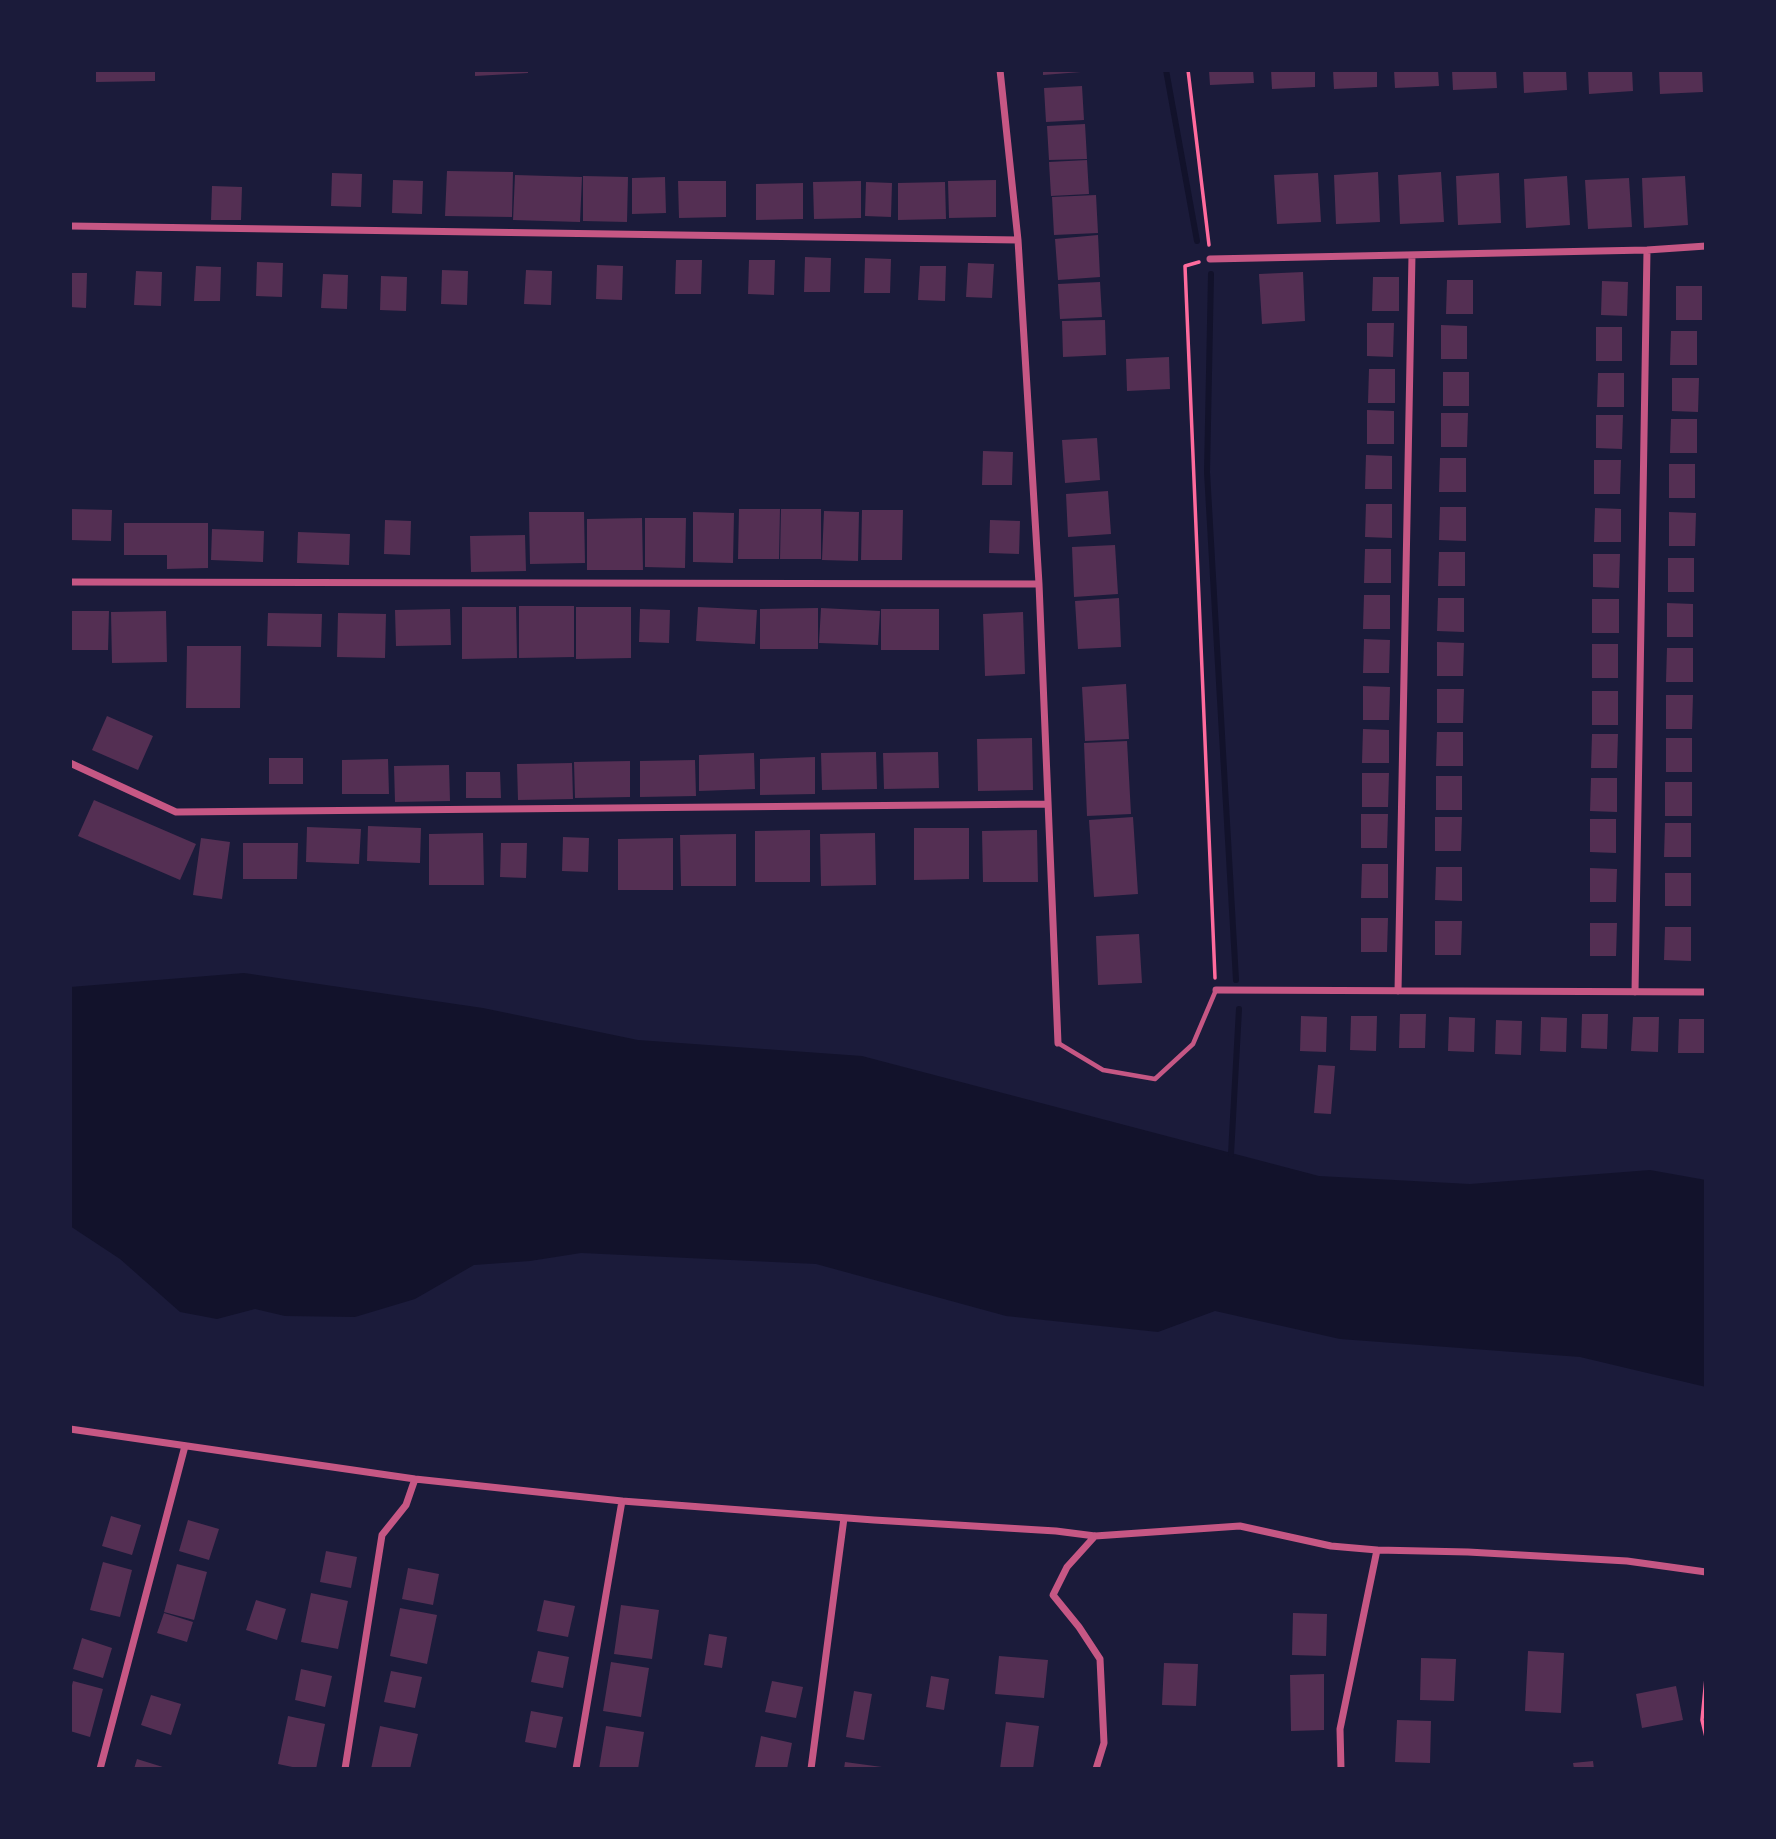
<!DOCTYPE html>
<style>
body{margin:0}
#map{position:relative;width:1776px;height:1839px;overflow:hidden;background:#1b1b3a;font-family:Raleway,sans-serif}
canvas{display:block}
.frame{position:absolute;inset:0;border:72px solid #1b1b3a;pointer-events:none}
</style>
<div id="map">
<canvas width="1776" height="1839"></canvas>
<div class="frame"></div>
</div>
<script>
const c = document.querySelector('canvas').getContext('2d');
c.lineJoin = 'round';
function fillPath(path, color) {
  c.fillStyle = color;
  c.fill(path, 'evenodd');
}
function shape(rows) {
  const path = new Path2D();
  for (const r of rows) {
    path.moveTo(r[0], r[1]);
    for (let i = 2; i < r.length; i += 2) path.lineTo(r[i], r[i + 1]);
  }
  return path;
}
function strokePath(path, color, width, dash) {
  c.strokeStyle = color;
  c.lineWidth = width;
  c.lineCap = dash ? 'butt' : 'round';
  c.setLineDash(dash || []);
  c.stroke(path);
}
fillPath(shape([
 [244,973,483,1008,638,1040,862,1056,1319,1176,1470,1184,1650,1170,1706,1180,1706,1387,1580,1357,1340,1339,1215,1311,1158,1332,1006,1316,816,1264,581,1253,530,1261,474,1265,415,1299,355,1317,285,1316,255,1309,217,1319,180,1312,120,1259,70,1226,70,987]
]), '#12122b');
strokePath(shape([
 [1166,70,1197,241],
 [1211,274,1207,472,1236,980],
 [1231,1154,1239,1009]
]), '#12122b', 6);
fillPath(shape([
 [96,70,155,70,155,81,96,82],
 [475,70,528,70,528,73,475,76],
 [1043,70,1080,70,1081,72,1043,75],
 [1209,70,1253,70,1254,83,1210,85],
 [1271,70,1315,70,1315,87,1272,89],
 [1333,70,1377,70,1377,87,1334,89],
 [1394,70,1438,70,1439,86,1395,88],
 [1452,70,1496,70,1497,88,1453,90],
 [1523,70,1566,70,1567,90,1524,93],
 [1588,70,1632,70,1633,91,1589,94],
 [1659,70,1702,70,1703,92,1660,94],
 [1082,86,1084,120,1046,122,1044,88],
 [1085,124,1087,159,1049,160,1047,126],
 [1087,160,1089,194,1051,196,1049,162],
 [447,171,513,172,512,217,445,216],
 [1378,172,1380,222,1336,224,1334,175],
 [1441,172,1444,222,1400,224,1398,175],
 [332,173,362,174,361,207,331,206],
 [1318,173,1321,222,1277,224,1274,175],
 [1499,173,1501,223,1458,225,1456,176],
 [515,175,582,177,580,222,513,220],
 [583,176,628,177,627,222,583,221],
 [1567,176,1570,225,1526,228,1524,179],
 [1685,176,1688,225,1644,228,1642,178],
 [665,177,666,213,632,214,632,178],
 [1629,178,1632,227,1588,229,1585,180],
 [393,180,423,181,422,214,392,213],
 [996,180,996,217,949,218,948,181],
 [678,181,726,181,726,217,679,218],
 [861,181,861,218,814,219,813,182],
 [866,182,892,183,891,217,865,216],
 [945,182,946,219,898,220,898,183],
 [803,183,803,219,756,220,756,184],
 [212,186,242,187,241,220,211,220],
 [1096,195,1098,233,1054,235,1052,197],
 [1098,235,1100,277,1058,280,1055,239],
 [805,257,831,258,830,292,804,292],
 [865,258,891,259,890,293,864,293],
 [676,260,702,260,701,294,675,294],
 [749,260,775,260,774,295,748,294],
 [257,262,283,263,282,297,256,296],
 [968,263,994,264,992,298,966,297],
 [597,265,623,266,622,300,596,299],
 [196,266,221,267,220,301,194,301],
 [920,266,946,266,945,301,918,300],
 [442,270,468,271,467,305,441,304],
 [526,270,552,271,551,305,524,304],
 [136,271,162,272,161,306,134,305],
 [1303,272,1305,321,1262,324,1259,274],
 [70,273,87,273,86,308,70,307],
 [323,274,348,275,347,309,321,308],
 [381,276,407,277,406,311,380,310],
 [1373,277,1399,277,1399,311,1372,311],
 [1447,280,1473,280,1473,314,1446,314],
 [1602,281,1628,282,1627,316,1601,315],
 [1100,282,1102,317,1060,319,1058,284],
 [1676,286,1702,286,1702,320,1676,320],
 [1105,320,1106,355,1063,357,1062,321],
 [1367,323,1394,323,1393,357,1367,356],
 [1441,325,1467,326,1467,359,1441,359],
 [1596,327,1622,327,1622,361,1596,361],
 [1671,331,1697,331,1697,365,1670,365],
 [1169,357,1170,389,1127,391,1126,359],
 [1369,369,1395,369,1395,403,1368,403],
 [1443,372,1469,372,1469,406,1443,406],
 [1598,373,1624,373,1624,407,1597,407],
 [1672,378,1699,378,1698,412,1672,411],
 [1367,410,1394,411,1394,444,1367,444],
 [1441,413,1468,413,1467,447,1441,447],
 [1596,415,1623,415,1622,449,1596,448],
 [1671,419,1697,419,1697,453,1670,453],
 [1097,438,1100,480,1065,483,1062,440],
 [983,451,1013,452,1012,485,982,485],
 [1366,455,1392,456,1392,489,1365,489],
 [1440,458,1466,458,1466,492,1439,492],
 [1594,460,1621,460,1620,494,1594,494],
 [1669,464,1695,464,1695,498,1669,498],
 [1108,491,1111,534,1068,537,1066,494],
 [1366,504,1392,504,1392,538,1365,537],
 [1440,507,1466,507,1466,541,1439,540],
 [1595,508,1621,509,1621,542,1594,542],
 [70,509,112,510,111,541,70,540],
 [739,509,780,509,779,559,738,559],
 [781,509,821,509,821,559,780,559],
 [862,510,903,510,902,560,861,560],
 [824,511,859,512,858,561,822,560],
 [529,512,584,512,585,563,530,564],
 [693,512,734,513,733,563,693,562],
 [1669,512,1696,513,1695,546,1669,546],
 [642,518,643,570,587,570,587,519],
 [645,518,686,518,685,568,645,567],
 [385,520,411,521,410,555,384,554],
 [990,520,1020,521,1019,554,989,553],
 [124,523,208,523,208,568,167,569,167,555,124,555],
 [212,529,264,531,263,562,211,560],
 [298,532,350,534,349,565,297,563],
 [525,535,526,571,471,572,470,536],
 [1115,545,1118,594,1074,597,1072,547],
 [1365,549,1391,549,1391,583,1364,583],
 [1439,552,1465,552,1465,586,1438,586],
 [1593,554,1620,554,1619,588,1593,587],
 [1668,558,1694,558,1694,592,1668,592],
 [1364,595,1390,595,1390,629,1363,629],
 [1119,598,1121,647,1078,649,1075,601],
 [1438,598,1464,598,1464,632,1437,631],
 [1592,599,1619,599,1619,633,1592,633],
 [1667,603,1693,604,1693,637,1667,637],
 [519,606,574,606,574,657,519,658],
 [462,607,516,607,517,658,462,659],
 [576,607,631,607,631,658,576,659],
 [698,607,757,610,755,644,696,641],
 [818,608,818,649,760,649,760,609],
 [821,608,880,611,878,645,819,643],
 [450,609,451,645,396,646,395,610],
 [640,609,670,610,669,643,639,642],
 [881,609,939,609,939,650,881,650],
 [70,611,109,611,108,650,70,650],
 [166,611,167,662,112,663,111,612],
 [1023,612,1025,674,985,676,983,614],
 [268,613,322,614,321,647,267,646],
 [338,613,386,614,385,658,337,657],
 [1364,639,1390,640,1389,673,1363,673],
 [1437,642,1464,643,1463,676,1437,676],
 [1592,644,1618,644,1618,678,1592,678],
 [187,646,241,646,240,708,186,708],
 [1667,648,1693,648,1693,682,1666,682],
 [1126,684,1129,739,1085,741,1082,687],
 [1363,686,1390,687,1389,720,1363,720],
 [1437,689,1464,689,1463,723,1437,723],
 [1592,691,1618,691,1618,725,1592,725],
 [1666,695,1693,695,1692,729,1666,729],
 [107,716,153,736,138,770,92,750],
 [1363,729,1389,730,1389,763,1362,763],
 [1437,732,1463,732,1463,766,1436,766],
 [1592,734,1618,734,1617,768,1591,768],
 [1032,738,1033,790,978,791,977,739],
 [1666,738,1692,738,1692,772,1666,772],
 [1127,741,1131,814,1087,816,1084,743],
 [876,752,877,789,822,790,821,753],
 [938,752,939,788,884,789,883,753],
 [754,753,755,789,699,791,699,755],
 [815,757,815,794,760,795,760,759],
 [269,758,303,758,303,784,269,784],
 [388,759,389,794,342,794,342,760],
 [695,760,696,796,640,797,640,761],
 [630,761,630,797,575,798,574,762],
 [572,763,573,799,518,800,517,764],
 [449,765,450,801,395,802,394,766],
 [466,772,500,772,501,798,466,798],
 [1362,773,1389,773,1388,807,1362,807],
 [1436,776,1462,776,1462,810,1436,810],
 [1591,778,1617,778,1617,812,1590,811],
 [1665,782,1692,782,1692,816,1665,816],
 [94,800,196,844,180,880,78,836],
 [1361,814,1388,814,1387,848,1361,848],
 [1133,817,1138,894,1094,897,1089,820],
 [1435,817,1462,817,1461,851,1435,851],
 [1590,819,1616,819,1616,853,1590,852],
 [1665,823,1691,823,1691,857,1664,857],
 [368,826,421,828,420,863,367,861],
 [307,827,361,829,359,864,306,862],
 [914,828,969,828,969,879,914,880],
 [810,830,810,882,755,882,755,831],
 [1037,830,1038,882,983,882,982,831],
 [483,833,484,885,429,885,429,834],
 [875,833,876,885,821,886,820,834],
 [736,834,736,886,681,886,680,835],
 [563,837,589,838,588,872,562,871],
 [201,838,230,842,222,899,193,895],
 [673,838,673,890,618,890,618,839],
 [243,843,298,843,297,879,243,879],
 [501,843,527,843,526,878,500,877],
 [1362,864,1388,864,1388,898,1361,898],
 [1436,867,1462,867,1462,901,1435,900],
 [1590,868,1617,869,1616,902,1590,902],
 [1665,873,1691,873,1691,906,1665,906],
 [1361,918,1388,918,1387,952,1361,952],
 [1435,921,1462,921,1461,955,1435,955],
 [1590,923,1617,923,1616,956,1590,956],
 [1665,927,1691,927,1691,961,1664,960],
 [1139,934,1142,983,1098,985,1096,936],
 [1400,1014,1426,1014,1425,1048,1399,1048],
 [1582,1014,1608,1014,1607,1049,1581,1048],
 [1301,1016,1327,1017,1326,1052,1300,1051],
 [1351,1016,1377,1016,1376,1051,1350,1050],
 [1449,1017,1475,1018,1474,1052,1448,1051],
 [1541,1017,1567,1018,1566,1052,1540,1051],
 [1633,1017,1659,1017,1658,1052,1631,1051],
 [1679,1019,1705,1019,1704,1053,1678,1053],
 [1496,1020,1522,1021,1521,1055,1495,1054],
 [1318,1065,1335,1066,1331,1114,1314,1113],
 [111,1516,141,1525,132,1555,102,1546],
 [188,1520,219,1529,209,1560,179,1551],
 [326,1551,357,1557,351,1588,320,1582],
 [103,1562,132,1570,120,1617,90,1610],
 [177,1564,207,1572,194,1620,164,1612],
 [408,1568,439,1574,433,1605,402,1599],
 [311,1593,348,1601,338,1649,301,1642],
 [256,1600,286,1609,277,1640,246,1630],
 [544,1600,575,1606,568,1637,537,1631],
 [621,1605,659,1610,652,1659,614,1654],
 [400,1608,437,1615,427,1664,390,1656],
 [164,1613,193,1622,187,1642,157,1633],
 [1293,1613,1327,1614,1326,1656,1292,1655],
 [709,1634,727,1637,722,1668,704,1665],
 [82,1638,112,1648,103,1678,73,1669],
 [538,1651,569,1657,563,1688,531,1682],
 [1528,1651,1564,1653,1561,1713,1525,1711],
 [999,1656,1048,1660,1044,1698,995,1694],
 [1421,1658,1456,1659,1454,1701,1420,1700],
 [611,1662,649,1668,641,1717,603,1711],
 [1164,1663,1198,1664,1196,1706,1162,1705],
 [301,1669,332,1676,325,1707,295,1700],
 [391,1671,422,1677,415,1708,384,1702],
 [1324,1674,1324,1730,1291,1731,1290,1675],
 [931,1676,949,1679,944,1710,926,1707],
 [73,1681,103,1689,90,1737,70,1731,70,1694],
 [772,1681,803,1687,796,1718,765,1712],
 [1676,1686,1683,1720,1642,1728,1636,1694],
 [854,1691,872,1694,864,1740,846,1737],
 [151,1695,181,1704,171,1735,141,1725],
 [531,1711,563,1717,556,1748,525,1742],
 [288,1716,325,1724,316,1769,302,1769,278,1764],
 [1397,1720,1431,1721,1430,1763,1395,1762],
 [1006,1722,1039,1726,1033,1769,1000,1769],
 [380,1726,418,1734,410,1769,371,1769],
 [606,1726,644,1732,638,1769,599,1769],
 [761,1736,792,1743,787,1769,755,1767],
 [137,1759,166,1768,166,1769,134,1769],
 [1593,1761,1594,1769,1574,1769,1573,1763],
 [845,1762,882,1767,882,1769,844,1769]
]), '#542f53');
strokePath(shape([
 [1188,70,1209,245],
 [1199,262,1185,266,1215,978],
 [1706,1678,1702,1720,1706,1737]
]), '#ff6b9d', 3.5);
strokePath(shape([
 [1058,1043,1103,1070,1155,1079,1193,1044,1216,990]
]), '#c65784', 4.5);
strokePath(shape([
 [1000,70,1018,240,1039,584,1058,1043],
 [70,226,1018,240],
 [1210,259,1647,250,1706,246],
 [70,582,1039,584],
 [70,763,176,812,1048,804],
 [1216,990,1706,992],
 [1398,991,1412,255],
 [1635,992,1647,250],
 [70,1429,415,1479,622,1501,874,1520,1056,1531,1095,1536,1240,1526,1331,1546,1377,1550,1468,1552,1627,1561,1706,1572],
 [1095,1536,1067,1567,1053,1595,1079,1627,1100,1659,1104,1743,1096,1769],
 [100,1769,185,1446],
 [345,1769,382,1535,406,1505,415,1479],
 [576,1769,622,1501],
 [811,1769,844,1518],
 [1341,1769,1340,1729,1377,1550]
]), '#c65784', 7);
</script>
